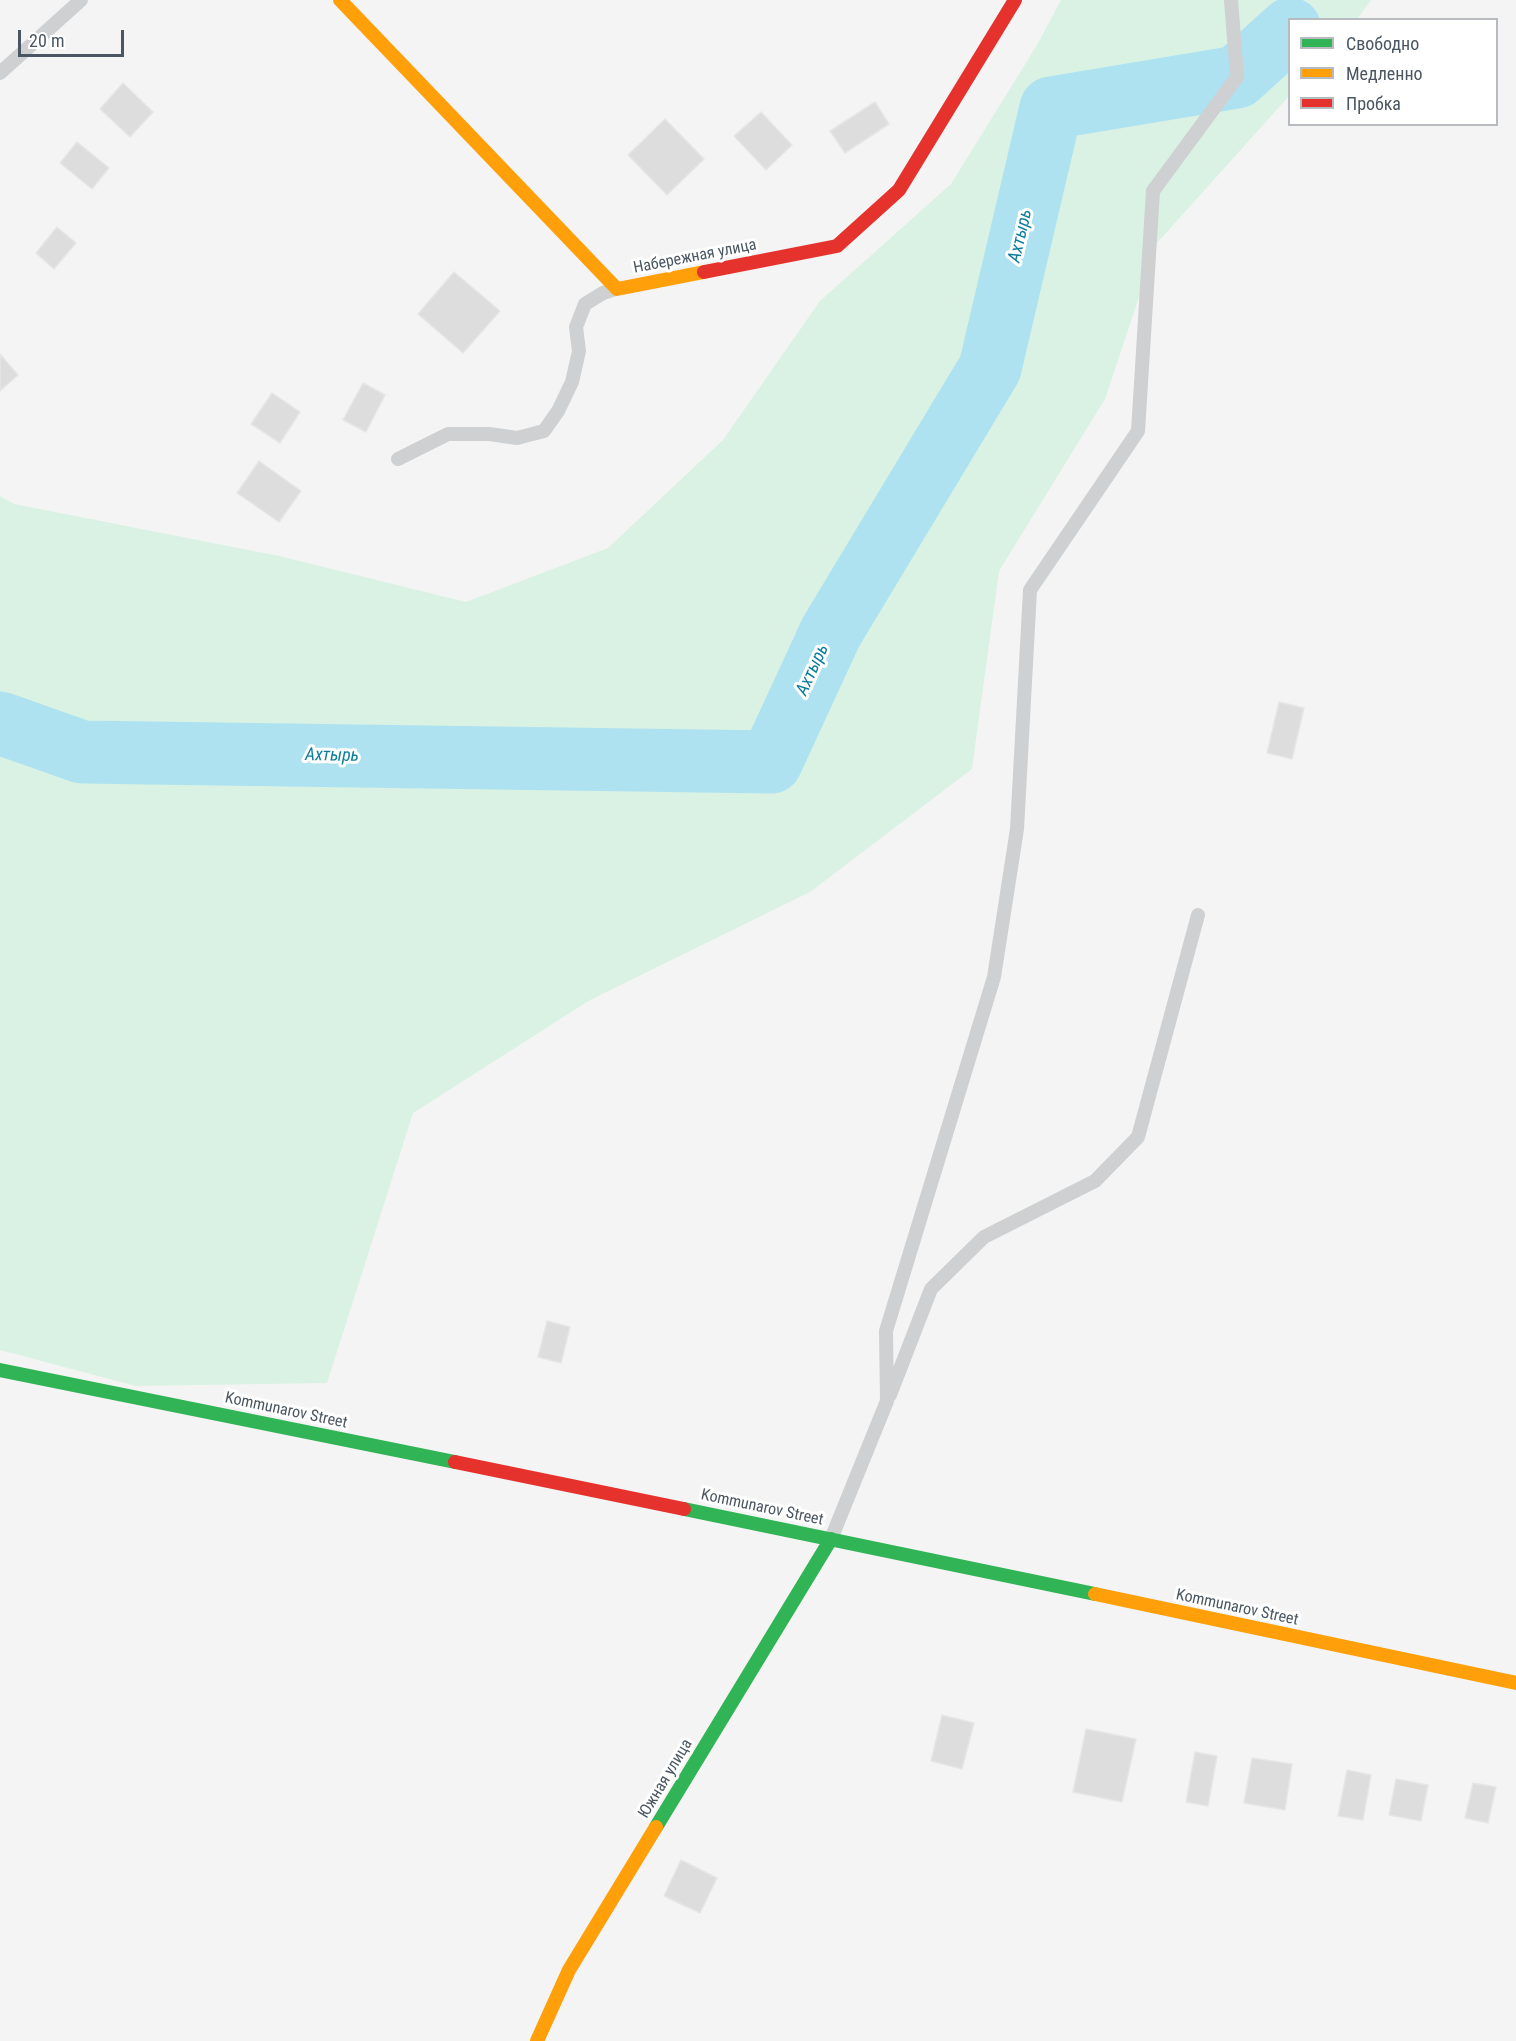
<!DOCTYPE html>
<meta charset="utf-8">
<style>
body{margin:0}
#map{position:relative;width:1516px;height:2041px;overflow:hidden;background:#f4f4f4;font-family:"Roboto Condensed",sans-serif}
canvas{display:block}
.legend{position:absolute;left:1288px;top:18px;width:210px;height:108px;box-sizing:border-box;background:#fff;border:2px solid #b7bbc0;margin:0;padding:8px 10px;list-style:none;font-size:18px;color:#4a5661}
.legend li{display:flex;align-items:center;gap:12px;height:30px}
.legend b{width:30px;border:2px solid #b7bbc0}
.scale{position:absolute;left:18px;top:30px;width:106px;height:27px;box-sizing:border-box;border:3px solid #4a5661;border-top:0;padding-left:8px;font-size:18px;line-height:21px;white-space:nowrap;color:#4a5661;-webkit-text-stroke:4px #fff;paint-order:stroke}
</style>
<div id="map">
<canvas width="1516" height="2041"></canvas>
<ul class="legend">
<li><b style="height:8px;background:#30b455"></b>Свободно</li>
<li><b style="height:8px;background:#ff9f0a"></b>Медленно</li>
<li><b style="height:8px;background:#e5322d"></b>Пробка</li>
</ul>
<div class="scale">20 m</div>
</div>
<script>
const c = document.querySelector('canvas').getContext('2d');
c.lineJoin = 'round';
function fillPath(path, color) {
  c.fillStyle = color;
  c.fill(path, 'evenodd');
}
function shape(rows) {
  const path = new Path2D();
  for (const r of rows) {
    path.moveTo(r[0], r[1]);
    for (let i = 2; i < r.length; i += 2) path.lineTo(r[i], r[i + 1]);
  }
  return path;
}
function strokePath(path, color, width, dash) {
  c.strokeStyle = color;
  c.lineWidth = width;
  c.lineCap = dash ? 'butt' : 'round';
  c.setLineDash(dash || []);
  c.stroke(path);
}
function write(font, color, halo, rows, align = 'center') {
  c.font = font + ' "Roboto Condensed",sans-serif';
  c.lineWidth = 6;
  c.setLineDash([]);
  c.textBaseline = 'middle';
  c.strokeStyle = halo;
  c.fillStyle = color;
  for (const [text, x, y, turn = 0] of rows) {
    c.save();
    c.translate(x, y);
    c.rotate((+turn || 0) * Math.PI / 180);
    c.textAlign = isNaN(turn) ? turn : align;
    if (halo) c.strokeText(text, 0, 0);
    c.fillText(text, 0, 0);
    c.restore();
  }
}
fillPath(shape([
 [1061,0,1371,0,1357,19,1290,20,1289,96,1157,243,1105,399,999,571,972,769,810,892,590,1000,413,1113,327,1383,136,1386,0,1350,0,496,14,504,279,556,466,602,608,548,723,440,820,301,951,184,1037,45]
]), '#d9f2e3');
strokePath(shape([
 [0,723,82,752,771,762,831,632,990,368,1051,108,1237,77,1290,29]
]), '#aee2f0', 63);
const building = shape([
 [123,83,153,112,130,137,100,109,123,83],
 [875,102,889,124,845,153,830,131,875,102],
 [761,112,792,145,766,170,734,136,761,112],
 [665,119,704,159,667,195,628,155,665,119],
 [77,142,109,168,92,189,60,163,77,142],
 [57,227,76,243,54,269,36,253,57,227],
 [454,272,500,311,463,353,418,314,454,272],
 [0,354,18,375,0,391,0,354],
 [363,383,385,395,366,432,343,420,363,383],
 [272,393,300,412,280,443,251,424,272,393],
 [259,461,301,491,279,522,237,493,259,461],
 [1279,702,1304,708,1292,759,1267,753,1279,702],
 [547,1321,570,1327,561,1363,538,1357,547,1321],
 [942,1715,974,1723,962,1769,931,1761,942,1715],
 [1086,1729,1136,1739,1122,1802,1073,1792,1086,1729],
 [1195,1752,1217,1756,1208,1806,1186,1802,1195,1752],
 [1252,1758,1292,1764,1285,1810,1244,1803,1252,1758],
 [1347,1770,1371,1775,1363,1820,1338,1816,1347,1770],
 [1396,1779,1428,1785,1421,1821,1389,1815,1396,1779],
 [1473,1783,1496,1787,1488,1823,1465,1818,1473,1783],
 [681,1860,717,1878,700,1913,664,1896,681,1860]
]);
fillPath(building, '#ddddde');
strokePath(building, '#e5e6e7', 1.5);
strokePath(shape([
 [0,73,81,0],
 [398,459,448,434,489,434,517,438,544,431,558,411,572,382,579,351,576,327,585,304,603,293,615,289],
 [890,1395,931,1289,984,1237,1095,1181,1138,1137,1198,915],
 [831,1539,887,1401,886,1331,994,977,1017,829,1030,590,1138,431,1153,191,1237,77,1231,0]
]), '#ced0d2', 14);
strokePath(shape([
 [0,1370,455,1462],
 [684,1509,1095,1594],
 [656,1827,831,1539]
]), '#30b455', 14);
strokePath(shape([
 [340,0,617,289,704,272],
 [1095,1594,1516,1683],
 [537,2041,569,1970,656,1827]
]), '#ff9f0a', 14);
strokePath(shape([
 [704,272,837,246,899,190,1015,0],
 [455,1462,684,1509]
]), '#e5322d', 14);
write('16px', '#4a5661', '#fff', [
 ["Набережная улица",695,257,-11],
 ["Kommunarov Street",286,1411,12],
 ["Kommunarov Street",762,1508,12],
 ["Kommunarov Street",1237,1608,12],
 ["Южная улица",666,1779,-59]
]);
write('italic 18px', '#0c7c9b', '#fff', [
 ["Ахтырь",1021,236,-77],
 ["Ахтырь",813,670,-65],
 ["Ахтырь",332,756,1]
]);
</script>
